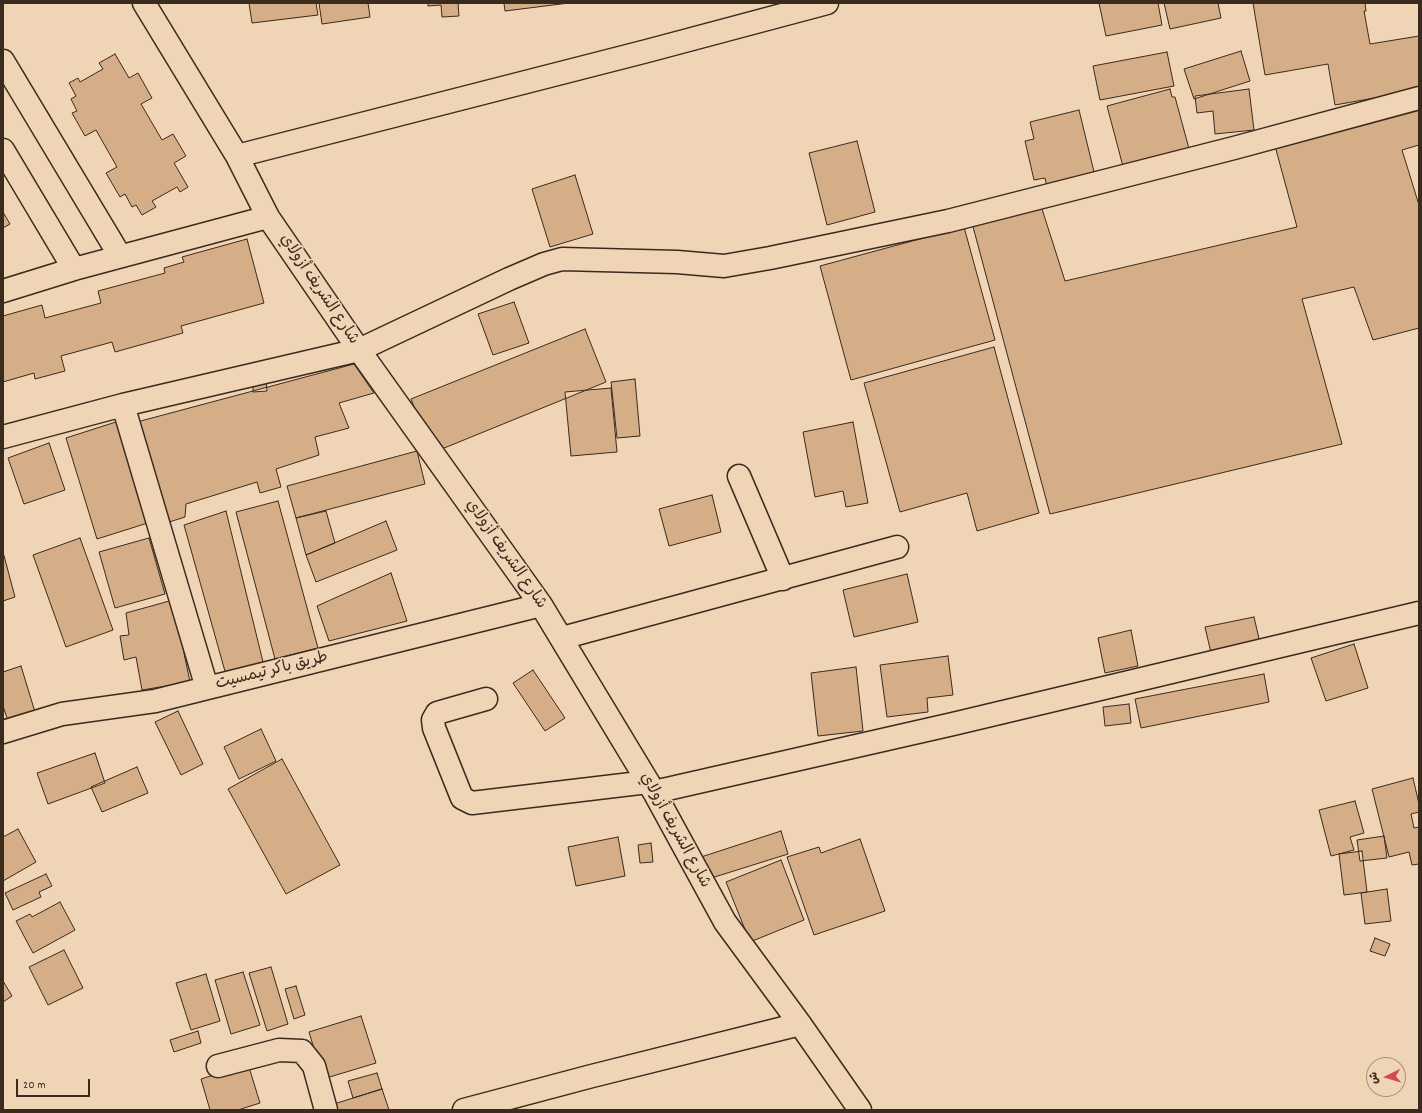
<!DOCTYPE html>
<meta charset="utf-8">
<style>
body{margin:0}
#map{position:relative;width:1422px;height:1113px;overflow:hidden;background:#efd5b6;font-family:Dekko,"Playpen Sans Arabic",sans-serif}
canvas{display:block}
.frame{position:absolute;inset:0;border:4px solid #3b2a1e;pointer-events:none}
.north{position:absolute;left:1366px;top:1057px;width:40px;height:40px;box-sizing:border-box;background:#efd5b6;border:1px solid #a79179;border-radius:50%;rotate:265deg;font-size:11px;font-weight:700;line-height:16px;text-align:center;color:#3b2a1e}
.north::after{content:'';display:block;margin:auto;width:14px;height:18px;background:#d1495b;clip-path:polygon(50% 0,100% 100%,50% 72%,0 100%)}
.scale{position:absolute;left:16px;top:1079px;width:74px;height:18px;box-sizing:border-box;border:2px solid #3b2a1e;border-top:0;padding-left:5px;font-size:12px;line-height:14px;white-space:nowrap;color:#3b2a1e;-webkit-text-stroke:3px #efd5b6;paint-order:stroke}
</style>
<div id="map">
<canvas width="1422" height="1113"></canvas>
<div class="frame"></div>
<div class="north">ش</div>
<div class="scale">20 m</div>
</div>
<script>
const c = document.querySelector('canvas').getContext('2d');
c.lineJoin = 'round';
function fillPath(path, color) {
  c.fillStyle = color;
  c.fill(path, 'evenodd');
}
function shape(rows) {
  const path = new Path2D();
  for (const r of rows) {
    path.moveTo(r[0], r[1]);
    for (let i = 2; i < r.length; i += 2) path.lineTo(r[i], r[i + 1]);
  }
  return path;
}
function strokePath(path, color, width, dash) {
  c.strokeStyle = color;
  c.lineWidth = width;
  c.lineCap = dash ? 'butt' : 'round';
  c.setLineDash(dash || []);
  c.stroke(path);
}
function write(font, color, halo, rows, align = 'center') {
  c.font = font + ' Dekko,"Playpen Sans Arabic",sans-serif';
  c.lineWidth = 3.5;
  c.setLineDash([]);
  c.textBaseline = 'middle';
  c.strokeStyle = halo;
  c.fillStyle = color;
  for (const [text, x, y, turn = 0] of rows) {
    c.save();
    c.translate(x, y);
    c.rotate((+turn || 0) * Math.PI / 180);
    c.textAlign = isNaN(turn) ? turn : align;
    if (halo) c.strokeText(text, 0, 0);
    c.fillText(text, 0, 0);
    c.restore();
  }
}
const building = shape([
 [249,3,316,3,318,15,252,23,249,3],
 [319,3,368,3,370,17,322,24,319,3],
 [428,3,458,3,459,16,442,17,441,5,428,6,428,3],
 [504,3,569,3,505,11,504,3],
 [1099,3,1158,3,1162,25,1106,36,1099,3],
 [1164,3,1218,3,1221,18,1170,29,1164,3],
 [1253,3,1365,3,1366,11,1364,11,1370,44,1419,36,1419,90,1335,105,1328,64,1265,75,1253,3],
 [1241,51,1250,81,1194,99,1184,69,1241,51],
 [1167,52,1174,86,1100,100,1093,66,1167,52],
 [115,54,129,78,138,73,152,98,141,104,162,140,173,134,186,156,174,163,188,187,180,192,177,187,152,201,156,207,142,215,136,205,132,207,125,194,120,197,106,173,117,167,96,130,85,136,72,113,77,111,71,99,76,96,69,83,78,78,80,82,103,69,99,63,115,54],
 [1170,89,1172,97,1175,97,1191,156,1125,174,1107,106,1170,89],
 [1249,89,1254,130,1215,134,1213,111,1197,113,1195,96,1249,89],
 [1419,106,1419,145,1402,150,1419,205,1419,328,1373,340,1354,287,1302,299,1342,444,1050,514,972,223,1042,209,1065,281,1297,227,1275,146,1419,106],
 [1079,110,1096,180,1048,192,1045,178,1034,180,1025,141,1034,139,1030,122,1079,110],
 [857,141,875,212,827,225,809,153,857,141],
 [575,175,593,234,550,247,532,189,575,175],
 [3,212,10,224,3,228,3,212],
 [964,227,995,340,851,380,820,266,964,227],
 [247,239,264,303,181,326,183,333,115,352,112,342,61,356,65,371,35,379,34,373,3,382,3,316,42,305,45,318,101,303,98,291,165,273,164,268,184,262,182,257,247,239],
 [514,302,529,343,493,355,478,314,514,302],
 [585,329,606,382,432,453,411,399,585,329],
 [994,347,1039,513,977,531,967,493,900,512,864,383,994,347],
 [354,364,374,393,339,403,349,428,315,437,319,455,276,469,281,487,260,493,257,482,186,504,185,517,166,523,137,422,354,364],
 [635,379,640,436,617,438,611,382,635,379],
 [266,381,267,391,253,392,253,382,266,381],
 [611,388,617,452,571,456,565,392,611,388],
 [122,420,154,521,97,539,66,438,122,420],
 [853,422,868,503,846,507,843,491,815,497,803,432,853,422],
 [49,443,65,490,24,504,8,458,49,443],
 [417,451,425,484,296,518,287,486,417,451],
 [712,495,721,532,669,546,659,509,712,495],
 [278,501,318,648,275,659,236,512,278,501],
 [226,511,264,666,226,675,184,525,226,511],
 [326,511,335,543,306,555,296,518,326,511],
 [386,521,397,550,316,582,306,555,386,521],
 [80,538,113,630,66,647,33,555,80,538],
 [149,538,165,594,115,608,99,552,149,538],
 [3,552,15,597,3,601,3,552],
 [391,573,407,621,329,641,317,606,391,573],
 [907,574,918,622,854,637,843,590,907,574],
 [173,600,190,682,142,690,136,657,124,660,120,636,129,635,126,613,173,600],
 [1254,617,1260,643,1211,653,1205,627,1254,617],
 [1131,630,1138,666,1105,673,1098,638,1131,630],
 [1354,644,1368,688,1326,701,1311,658,1354,644],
 [948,656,953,695,927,698,928,712,887,717,880,665,948,656],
 [21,666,35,712,8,721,3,706,3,672,21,666],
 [856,667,863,731,818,736,811,673,856,667],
 [533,670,565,718,545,731,513,683,533,670],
 [1264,674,1269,702,1141,728,1135,699,1264,674],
 [1129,704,1131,723,1105,726,1103,707,1129,704],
 [178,711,203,764,181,775,155,722,178,711],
 [261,729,276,761,239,779,224,747,261,729],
 [95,753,105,783,48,804,37,773,95,753],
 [282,759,340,865,286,894,228,789,282,759],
 [137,767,148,793,102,812,91,787,137,767],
 [1413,778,1419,804,1419,812,1411,814,1414,828,1419,827,1419,864,1412,865,1409,852,1389,857,1372,789,1413,778],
 [1355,801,1364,833,1350,837,1354,850,1331,856,1319,810,1355,801],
 [18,829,36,862,3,881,3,837,18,829],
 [781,831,788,854,705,880,698,858,781,831],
 [1384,836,1387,858,1360,861,1357,840,1384,836],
 [618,837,625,876,576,886,568,847,618,837],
 [860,839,885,911,814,935,787,857,819,847,821,853,860,839],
 [651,843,653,862,640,863,638,845,651,843],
 [1362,851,1367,892,1344,895,1339,854,1362,851],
 [781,860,804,920,750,942,726,882,781,860],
 [46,874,52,886,39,892,41,897,13,910,5,893,46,874],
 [1387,889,1391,921,1365,924,1361,893,1387,889],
 [60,902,75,930,33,953,16,921,30,914,32,917,60,902],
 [1375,938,1390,944,1385,956,1370,951,1375,938],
 [64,950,83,988,48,1005,29,967,64,950],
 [271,967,288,1024,267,1031,249,973,271,967],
 [243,972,260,1025,231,1034,215,980,243,972],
 [206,974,220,1021,191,1030,176,983,206,974],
 [3,981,12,996,3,1002,3,981],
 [296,986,305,1015,294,1019,285,989,296,986],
 [361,1016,376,1063,323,1079,309,1032,361,1016],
 [198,1031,201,1043,174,1052,170,1040,198,1031],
 [248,1064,260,1103,238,1110,210,1110,201,1079,248,1064],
 [377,1073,382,1089,353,1098,348,1081,377,1073],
 [382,1089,389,1110,336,1110,334,1104,382,1089]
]);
fillPath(building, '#d5ad86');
strokePath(building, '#3b2a1e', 1);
const minor = shape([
 [144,3,237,156,268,217,359,350,541,605,654,792,725,922,800,1024,860,1110],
 [3,61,120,256],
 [3,150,74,269],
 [237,156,647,51,827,3],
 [3,291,74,269,268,217],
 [123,405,207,688],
 [3,437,123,405,359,350,509,279,544,264,562,259,677,262,724,266,770,258,948,221,1234,148,1419,98],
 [739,476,783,579],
 [562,638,897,547],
 [486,699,437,713,433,720,434,728,462,798,472,803,648,782],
 [3,732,62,714,155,701,541,605],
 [654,792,953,724,1419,613],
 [218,1066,279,1050,302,1051,314,1066,326,1110],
 [464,1110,592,1076,800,1024]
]);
strokePath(minor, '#3b2a1e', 25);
strokePath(minor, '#efd5b6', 22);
write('16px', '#3b2a1e', '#efd5b6', [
 ["شارع الشريف أزولاي",318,290,56],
 ["شارع الشريف أزولاي",505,555,55],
 ["طريق باكر تيمسيت",272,672,-14],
 ["شارع الشريف أزولاي",674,831,61]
]);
</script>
